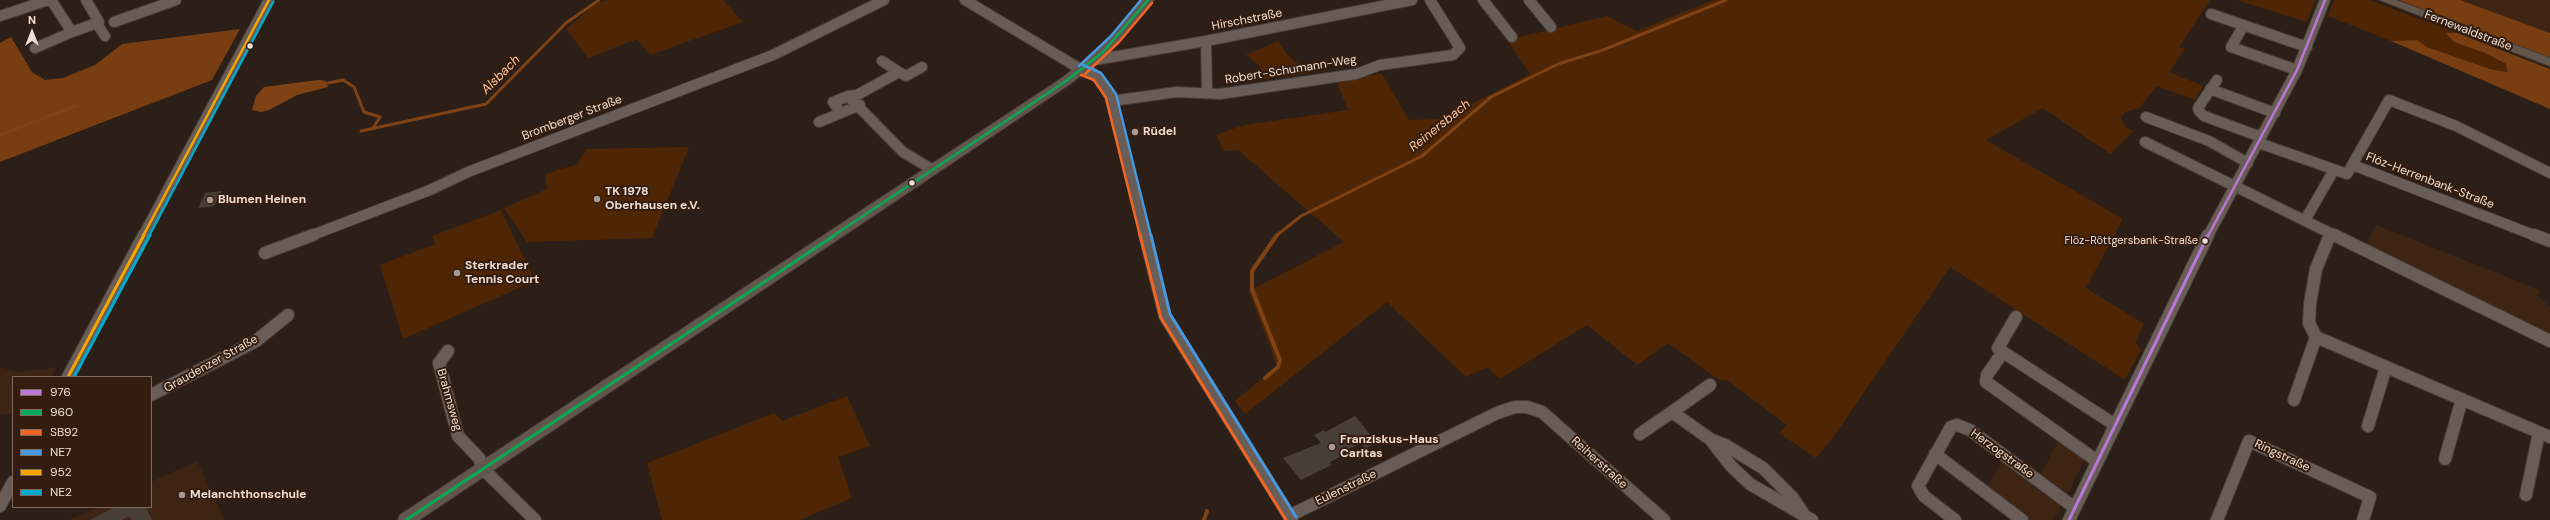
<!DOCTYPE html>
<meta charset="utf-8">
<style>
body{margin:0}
#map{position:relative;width:2550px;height:520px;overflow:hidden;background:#2c1f17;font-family:"DM Sans",sans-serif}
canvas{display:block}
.legend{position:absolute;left:12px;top:376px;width:140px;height:132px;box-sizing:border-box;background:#341d0f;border:1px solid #7e6a5e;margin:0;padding:5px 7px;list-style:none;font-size:12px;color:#eeded5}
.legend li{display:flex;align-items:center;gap:8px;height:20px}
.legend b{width:20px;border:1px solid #7e6a5e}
.north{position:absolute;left:12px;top:12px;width:40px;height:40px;-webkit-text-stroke:3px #341d0f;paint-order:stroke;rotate:0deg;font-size:11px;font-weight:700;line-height:16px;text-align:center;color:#eeded5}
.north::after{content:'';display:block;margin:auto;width:14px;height:18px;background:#eeded5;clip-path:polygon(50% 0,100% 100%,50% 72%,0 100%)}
</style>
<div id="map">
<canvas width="2550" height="520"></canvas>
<ul class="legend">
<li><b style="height:5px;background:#ba77d6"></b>976</li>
<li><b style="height:5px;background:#06aa56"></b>960</li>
<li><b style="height:5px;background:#f26522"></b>SB92</li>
<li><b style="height:5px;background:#4699e1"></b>NE7</li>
<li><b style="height:5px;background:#f7a600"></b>952</li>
<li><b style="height:5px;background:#00a9ce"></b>NE2</li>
</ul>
<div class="north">N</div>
</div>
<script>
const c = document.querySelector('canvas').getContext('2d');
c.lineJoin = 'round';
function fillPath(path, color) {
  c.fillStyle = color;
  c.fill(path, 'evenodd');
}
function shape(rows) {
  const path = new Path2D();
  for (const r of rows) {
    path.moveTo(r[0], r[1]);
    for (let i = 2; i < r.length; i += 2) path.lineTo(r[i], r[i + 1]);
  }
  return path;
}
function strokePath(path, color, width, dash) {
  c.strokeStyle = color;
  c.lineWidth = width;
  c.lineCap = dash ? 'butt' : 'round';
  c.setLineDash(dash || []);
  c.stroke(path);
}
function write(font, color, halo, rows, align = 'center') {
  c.font = font + ' "DM Sans",sans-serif';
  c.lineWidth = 4;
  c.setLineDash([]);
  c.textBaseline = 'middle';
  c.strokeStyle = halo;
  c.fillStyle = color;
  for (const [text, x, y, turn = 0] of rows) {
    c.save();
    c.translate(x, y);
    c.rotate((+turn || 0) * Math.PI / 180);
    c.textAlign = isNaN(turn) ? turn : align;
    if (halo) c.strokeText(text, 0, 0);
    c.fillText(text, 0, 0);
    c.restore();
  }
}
fillPath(shape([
 [2460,0,2550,0,2550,33],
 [2376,225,2540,290,2538,297,2550,306,2550,336,2366,245],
 [0,367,18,372,56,367,51,377,13,377,13,413,0,415],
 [2059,439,2085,459,2066,497,2039,478],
 [2003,459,2062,505,2054,520,2028,520,1986,488],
 [197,461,225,520,69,520,98,507,151,507,151,482]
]), '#3e2413');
fillPath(shape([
 [607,0,723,0,743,22,650,55,637,39,588,58,566,29,597,3],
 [1713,0,2210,0,2179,47,2185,49,2169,72,2203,86,2195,100,2157,86,2139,108,2125,112,2121,117,2126,128,2134,131,2110,154,2043,108,1986,140,2123,219,2086,288,2144,324,2135,342,2141,350,2125,380,1950,267,1834,436,1816,458,1779,433,1787,425,1727,380,1723,381,1715,377,1668,343,1637,365,1587,325,1500,379,1487,367,1466,377,1387,302,1245,414,1235,401,1277,366,1249,291,1344,242,1238,150,1224,151,1216,135,1244,125,1348,110,1336,80,1382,74,1409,120,1442,119,1530,74,1507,40,1607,16,1637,31],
 [2237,0,2315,0,2307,22],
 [2334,0,2369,0,2457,33,2446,33,2506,64,2507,72,2490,69,2427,47,2417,40,2391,41,2328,16],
 [1278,41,1288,56,1310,73,1264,79,1259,65,1246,55],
 [689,147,652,238,527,242,504,208,547,189,545,174,578,164,586,149],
 [501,210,535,281,403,339,380,265,435,244,432,236],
 [847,396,870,446,838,457,852,498,800,520,662,520,647,463,774,413,782,421]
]), '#4f2605');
fillPath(shape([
 [2399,0,2460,0,2550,33,2550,59],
 [240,29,212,80,0,162,0,43,11,37,32,72,45,80,63,78,95,65,122,44],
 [2446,33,2457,33,2550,69,2550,109,2391,41,2417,40,2427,47,2490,69,2507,72,2506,64,2485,53,2454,42]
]), '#783d10');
fillPath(shape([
 [318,80,326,81,328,87,297,95,269,110,261,112,252,110,256,96,264,87]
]), '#7f4214');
strokePath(shape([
 [328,83,343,80,354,87,364,112,380,117,373,128],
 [361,131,486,104,566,23,599,0],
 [0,135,75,106],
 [1276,236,1301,216,1422,156,1491,97,1558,64,1603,50,1726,0]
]), '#7f4214', 3);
strokePath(shape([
 [1265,378,1278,367,1280,360,1252,289,1252,271,1277,235],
 [1204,520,1207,511]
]), '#7f4214', 4);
fillPath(shape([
 [222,191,214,206,198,208,205,193],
 [1355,416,1377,443,1366,448,1360,444,1341,452,1344,455,1330,462,1332,465,1301,480,1283,458,1321,443,1314,435,1324,430,1325,432],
 [115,507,149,507,146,508,152,520,131,520,130,516,121,520,90,520]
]), '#483e38');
const minorFar1 = shape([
 [51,0,72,32,99,22,86,0],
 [965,0,1082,70,1093,73,1109,92,1145,236],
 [1483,0,1512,37],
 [1529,0,1551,27],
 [2211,14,2307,47],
 [0,16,48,0],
 [114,22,176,0],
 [97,24,105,36],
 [2244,25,2231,47,2297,70],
 [1206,41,1207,93],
 [35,48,72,32],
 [1095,60,1206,41,1412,0],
 [882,61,899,72,857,95,848,96,903,152,933,170],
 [899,72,906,76,922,67],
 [2217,80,2198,108,2199,111,2204,116,2261,137],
 [2210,89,2275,113],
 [848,96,833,102,841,113,860,105],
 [1112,101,1176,92,1220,94,1356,74,1380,65,1453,55,1460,48,1430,0],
 [2146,117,2209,141,2248,163],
 [819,122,841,113],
 [2145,142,2336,236],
 [2259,143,2347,174,2389,100,2456,126,2550,173],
 [2353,165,2536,236],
 [2305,220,2334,170],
 [143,236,269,0],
 [310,236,430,190,468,172,773,55,884,0],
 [2208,236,2297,70,2325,0],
 [2330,236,2331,233]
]);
const minor = shape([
 [1145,235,1165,316,1292,520],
 [2330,235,2316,269,2310,304,2309,323,2316,337,2550,437],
 [2334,235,2550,341],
 [2534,235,2550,241],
 [265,253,313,235],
 [2016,317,1998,348,2003,352,1987,375,1986,382,2097,461],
 [448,351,439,363,458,436,479,458,483,469,535,520],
 [2003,352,2115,425],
 [68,377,144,235],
 [1710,385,1672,412,1710,439,1725,445,1763,468,1793,498,1803,513],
 [151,395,256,341,288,315],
 [2294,400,2316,337],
 [2368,426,2386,367],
 [1640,434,1672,412],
 [1710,439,1731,466,1750,484,1812,520],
 [1935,454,2022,520],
 [2445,459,2462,399],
 [2526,495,2539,433],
 [0,506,13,482],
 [1289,516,1497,413,1515,407,1527,407,1542,412,1664,520],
 [1955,520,1924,496,1918,486,1951,427,1957,425,1970,430,2075,508],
 [2069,520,2208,235],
 [2217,520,2249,441,2370,497,2363,520]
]);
const major = shape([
 [1142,0,1154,0,1107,55,1070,84,419,520,398,520,400,515,1062,78,1099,49,1142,0],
 [2380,0,2396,0,2550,58,2550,66,2380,0]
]);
strokePath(minorFar1, '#483c37', 12);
strokePath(minor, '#483c37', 14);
strokePath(major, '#483c37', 2);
strokePath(minorFar1, '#685d57', 10);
strokePath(minor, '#685d57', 12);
fillPath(major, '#63564c');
strokePath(shape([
 [2208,236,2297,70,2325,0]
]), '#ba77d6', 2.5);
strokePath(shape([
 [2069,520,2208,235]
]), '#ba77d6', 3);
strokePath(shape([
 [833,236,1066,81,1103,52,1148,0]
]), '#06aa56', 2.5);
strokePath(shape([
 [406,520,835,235]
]), '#06aa56', 3);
strokePath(shape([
 [1085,74,1119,42,1152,3],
 [1081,75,1094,80,1106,98,1140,236]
]), '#f26522', 2.5);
strokePath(shape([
 [1140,235,1161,318,1286,520]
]), '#f26522', 3);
strokePath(shape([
 [1083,65,1101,73,1116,94,1151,236],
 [1079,66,1111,36,1141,0]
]), '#4699e1', 2.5);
strokePath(shape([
 [1151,235,1170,314,1296,517]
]), '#4699e1', 3);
strokePath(shape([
 [143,236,269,0]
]), '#f7a600', 2.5);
strokePath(shape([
 [68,377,144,235]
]), '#f7a600', 3);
strokePath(shape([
 [149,236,273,2]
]), '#00a9ce', 2.5);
strokePath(shape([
 [74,377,150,235]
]), '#00a9ce', 3);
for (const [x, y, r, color] of [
 [250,46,3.5,"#eeded5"],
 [1135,132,4,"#aa9b92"],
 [912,183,3.5,"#eeded5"],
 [597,199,4,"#aa9b92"],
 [210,200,4,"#aa9b92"],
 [2205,241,3.5,"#eeded5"],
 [457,273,4,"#aa9b92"],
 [1332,447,4,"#aa9b92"],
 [182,495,4,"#aa9b92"]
]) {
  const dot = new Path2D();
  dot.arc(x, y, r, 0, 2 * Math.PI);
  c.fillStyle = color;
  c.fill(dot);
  strokePath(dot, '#341d0f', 1.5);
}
write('11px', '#eeded5', '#341d0f', [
 ["Flöz-Röttgersbank-Straße",2198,241]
], 'right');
write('12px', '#eeded5', '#341d0f', [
 ["Hirschstraße",1247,20,-11],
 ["Fernewaldstraße",2468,31,21],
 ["Robert-Schumann-Weg",1291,70,-9],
 ["Bromberger Straße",572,118,-21],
 ["Flöz-Herrenbank-Straße",2430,181,21],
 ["Graudenzer Straße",211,364,-29],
 ["Brahmsweg",449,400,74],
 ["Herzogstraße",2002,454,36],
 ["Ringstraße",2282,456,25],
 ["Reiherstraße",1599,463,42],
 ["Eulenstraße",1346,488,-26]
]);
write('bold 12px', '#eeded5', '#341d0f', [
 ["Rüdel",1143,132],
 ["TK 1978",605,192],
 ["Oberhausen e.V.",605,206],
 ["Blumen Heinen",218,200],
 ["Sterkrader",465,266],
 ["Tennis Court",465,280],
 ["Franziskus-Haus",1340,440],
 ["Caritas",1340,454],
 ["Melanchthonschule",190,495]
], 'left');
write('italic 13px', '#ffc4a0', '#341d0f', [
 ["Alsbach",501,75,-45],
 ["Reinersbach",1440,126,-39]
]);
</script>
